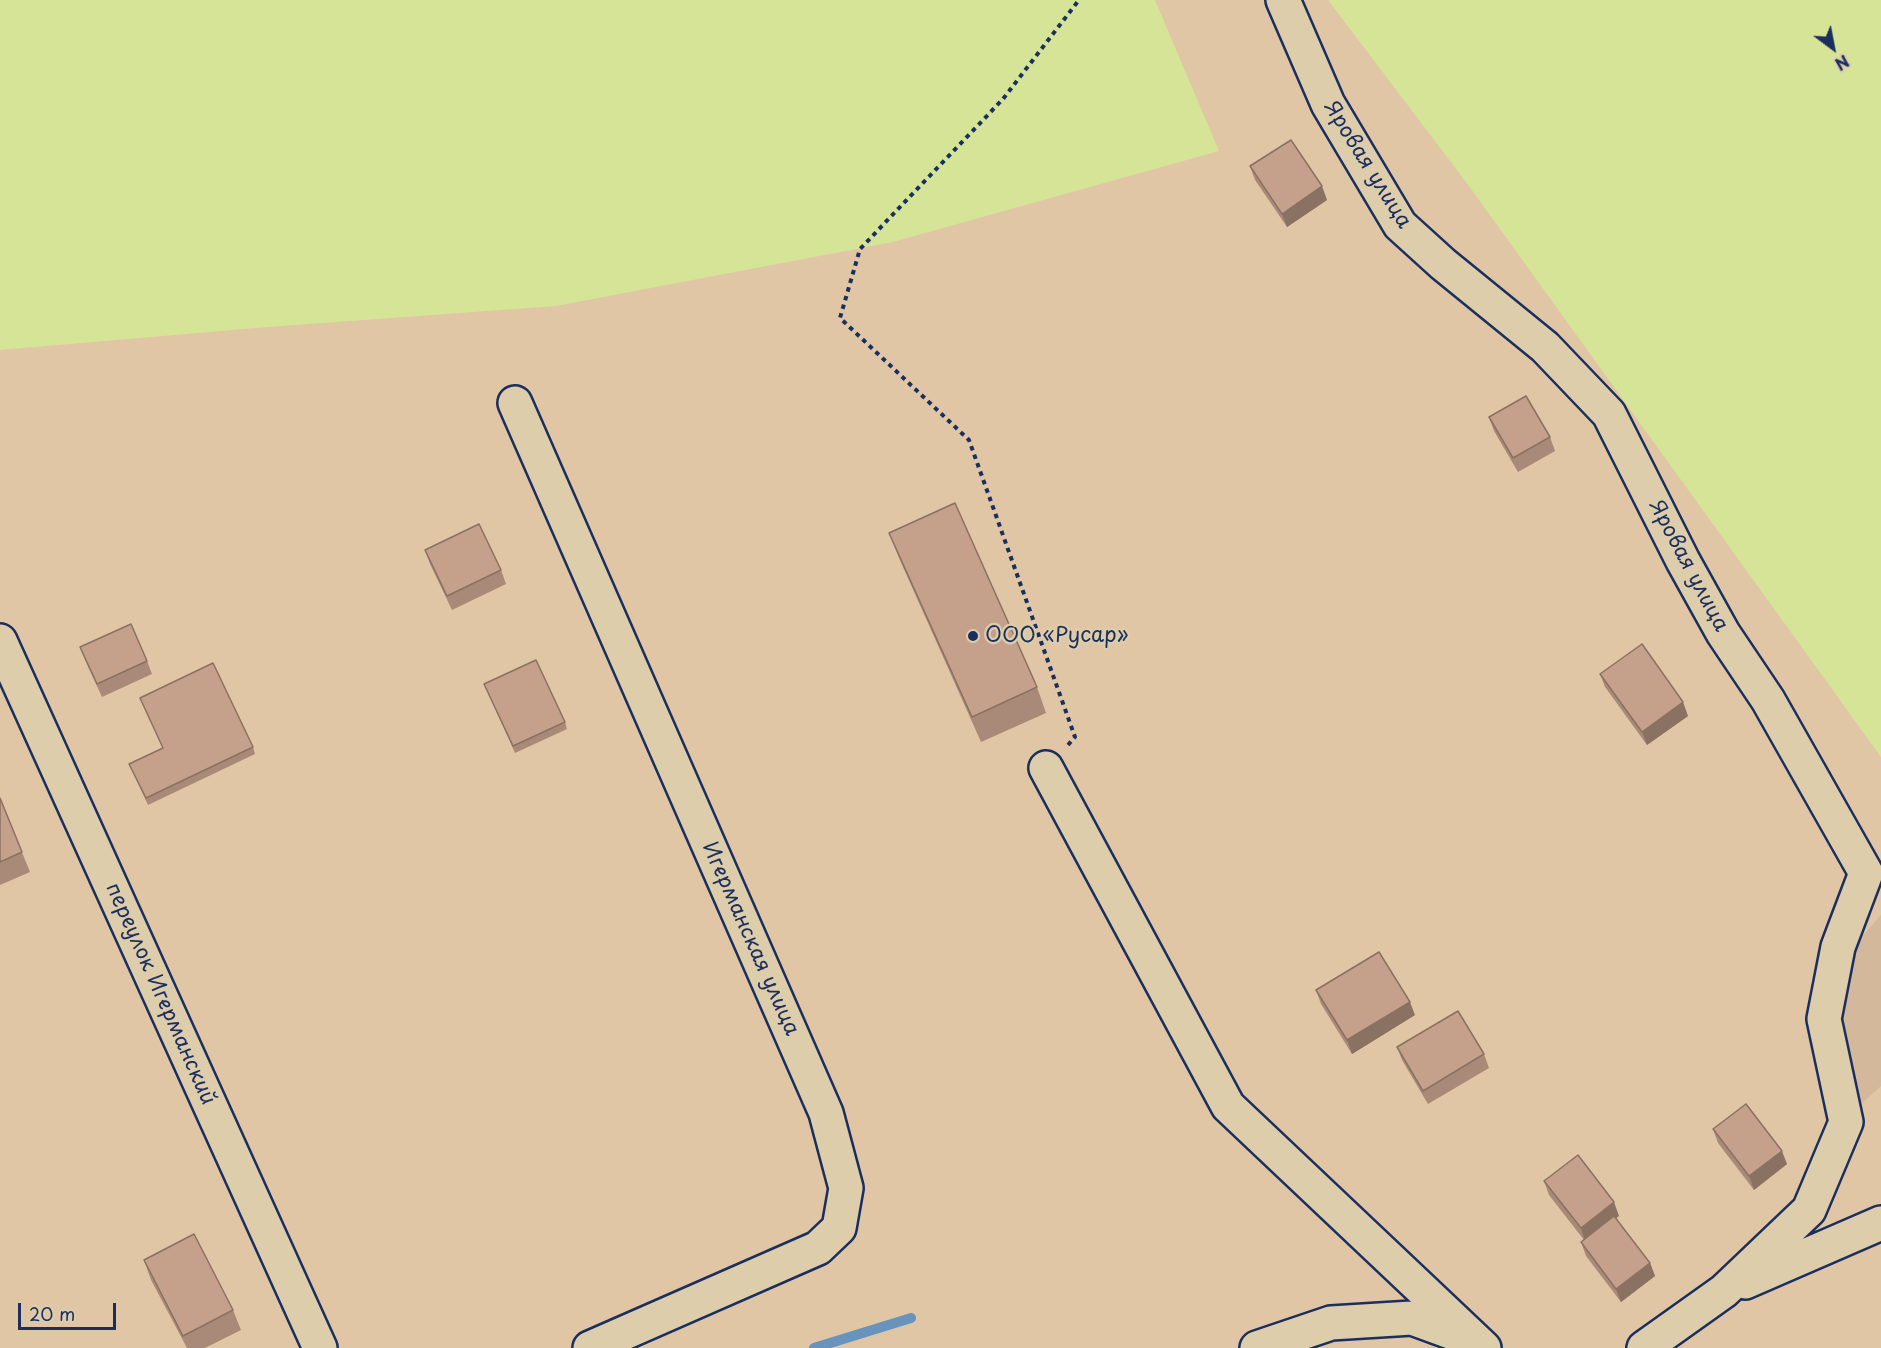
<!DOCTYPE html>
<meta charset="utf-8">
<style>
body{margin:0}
#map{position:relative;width:1881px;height:1348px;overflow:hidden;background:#e0c6a4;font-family:"Playpen Sans",sans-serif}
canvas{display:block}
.north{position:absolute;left:1803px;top:18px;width:60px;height:60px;-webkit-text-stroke:4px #decdab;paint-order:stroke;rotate:148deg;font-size:16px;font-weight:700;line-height:24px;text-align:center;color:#1b2f5e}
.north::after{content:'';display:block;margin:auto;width:21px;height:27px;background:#1b2f5e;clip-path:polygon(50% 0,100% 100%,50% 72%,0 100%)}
.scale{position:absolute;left:18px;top:1303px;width:98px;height:27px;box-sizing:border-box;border:3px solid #1b2f5e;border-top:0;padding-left:8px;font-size:18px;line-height:21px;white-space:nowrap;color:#1b2f5e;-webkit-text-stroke:4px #decdab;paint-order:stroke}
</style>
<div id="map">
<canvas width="1881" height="1348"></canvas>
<div class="north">N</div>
<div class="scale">20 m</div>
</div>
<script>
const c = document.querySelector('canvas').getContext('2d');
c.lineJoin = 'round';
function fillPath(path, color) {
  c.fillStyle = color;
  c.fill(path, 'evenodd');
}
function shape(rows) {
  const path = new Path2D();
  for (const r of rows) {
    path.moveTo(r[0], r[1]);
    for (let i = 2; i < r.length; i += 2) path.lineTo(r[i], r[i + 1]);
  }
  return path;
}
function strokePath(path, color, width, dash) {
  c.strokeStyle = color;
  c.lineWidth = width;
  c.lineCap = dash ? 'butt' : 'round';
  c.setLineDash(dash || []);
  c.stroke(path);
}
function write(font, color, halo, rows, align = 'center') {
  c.font = font + ' "Playpen Sans",sans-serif';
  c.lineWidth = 4.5;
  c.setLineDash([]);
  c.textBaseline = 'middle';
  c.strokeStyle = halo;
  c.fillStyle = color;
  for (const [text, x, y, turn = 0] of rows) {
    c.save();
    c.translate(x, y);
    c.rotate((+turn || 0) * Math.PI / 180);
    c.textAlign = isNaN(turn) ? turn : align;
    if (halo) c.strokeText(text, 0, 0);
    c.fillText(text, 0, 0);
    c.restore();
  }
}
fillPath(shape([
 [1881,915,1881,1086,1860,1105,1838,1020,1850,950]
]), '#d4b89c');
fillPath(shape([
 [0,0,1155,0,1219,151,893,242,556,306,268,327,0,350],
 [1328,0,1881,0,1881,757,1466,182]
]), '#d5e497');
strokePath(shape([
 [814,1348,911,1318]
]), '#6793bc', 10);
const minor = shape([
 [1283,0,1328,104,1400,225,1443,264,1545,347,1609,414,1683,561,1723,633,1768,700,1866,873,1838,947,1824,1019,1846,1122,1809,1210,1724,1291,1644,1348],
 [515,403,826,1113,846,1188,839,1228,818,1248,590,1348],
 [0,641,320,1348],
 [1046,768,1228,1106,1484,1348],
 [1745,1282,1881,1223],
 [1257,1348,1331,1323,1412,1318,1464,1337]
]);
strokePath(minor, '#1b2f5e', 38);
strokePath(shape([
 [1068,745,1075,737,969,440,840,318,860,249,1003,99,1079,0]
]), '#1b2f5e', 4, [4.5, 4.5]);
strokePath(minor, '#decdab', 33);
fillPath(shape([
 [1250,166,1327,200,1287,227,1255,180],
 [1489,417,1550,437,1555,451,1518,472,1494,431],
 [889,533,1037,687,1046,713,981,742,899,558],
 [425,550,501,570,506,584,452,610,430,564],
 [80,647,147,661,152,674,102,697,85,660],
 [1600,674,1688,716,1647,745,1605,687],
 [484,684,565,722,567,729,515,753],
 [140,698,253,747,255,754,148,805,129,764,163,748],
 [0,798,30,872,0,885],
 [1316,990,1415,1015,1352,1054,1321,1004],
 [1397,1047,1484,1054,1489,1068,1428,1104,1402,1060],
 [1713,1129,1787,1164,1754,1190,1718,1143],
 [1544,1181,1619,1216,1615,1218,1650,1263,1655,1276,1621,1302,1586,1256,1581,1242,1584,1240,1549,1195],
 [144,1260,233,1310,241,1330,205,1348,187,1348,151,1280]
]), '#a98a78');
fillPath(shape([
 [1322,186,1327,200,1287,227,1282,214],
 [1683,702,1688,716,1647,745,1642,732],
 [1410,1002,1415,1015,1352,1054,1347,1040],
 [1782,1151,1787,1164,1754,1190,1749,1176],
 [1614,1202,1619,1216,1585,1242,1581,1228],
 [1650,1263,1655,1276,1621,1302,1616,1289]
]), '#8a7162');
const building = shape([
 [1291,140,1322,186,1282,214,1250,166,1291,140],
 [1526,396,1550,437,1513,458,1489,417,1526,396],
 [955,503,1037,687,972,717,889,533,955,503],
 [479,524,501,570,447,596,425,550,479,524],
 [131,624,147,661,97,684,80,647,131,624],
 [1642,644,1683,702,1642,732,1600,674,1642,644],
 [536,660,565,722,513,746,484,684,536,660],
 [213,663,253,747,146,798,129,764,163,748,140,698,213,663],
 [0,798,22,852,0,862,0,798],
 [1379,952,1410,1002,1347,1040,1316,990,1379,952],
 [1458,1011,1484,1054,1423,1091,1397,1047,1458,1011],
 [1746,1104,1782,1151,1749,1176,1713,1129,1746,1104],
 [1578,1155,1614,1202,1581,1228,1544,1181,1578,1155],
 [1614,1216,1650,1263,1616,1289,1581,1242,1614,1216],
 [194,1234,233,1310,183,1336,144,1260,194,1234]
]);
fillPath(building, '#c5a18c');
strokePath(building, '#8a7162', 1.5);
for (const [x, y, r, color] of [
 [973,636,6,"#1b2f5e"]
]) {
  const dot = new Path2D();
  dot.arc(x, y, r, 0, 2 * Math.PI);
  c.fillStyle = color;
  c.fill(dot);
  strokePath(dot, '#decdab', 2);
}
write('21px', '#1b2f5e', '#decdab', [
 ["Яровая улица",1367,165,58],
 ["Яровая улица",1688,566,62],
 ["Игерманская улица",750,939,66],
 ["переулок Игерманский",160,994,66]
]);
write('21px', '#1b2f5e', '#decdab', [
 ["ООО «Русар»",985,636]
], 'left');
</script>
